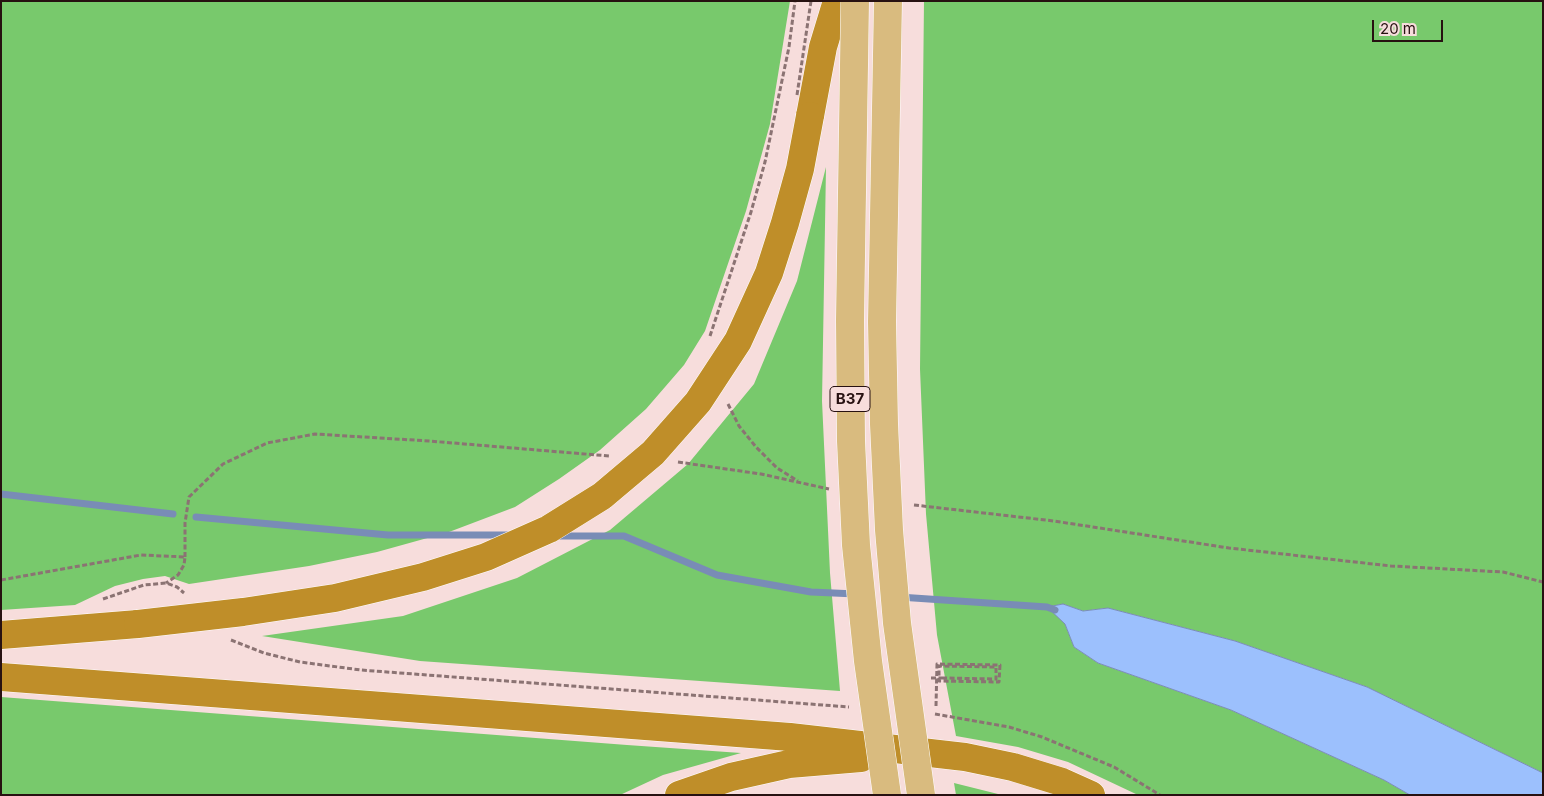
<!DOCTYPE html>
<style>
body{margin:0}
#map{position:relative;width:1544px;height:796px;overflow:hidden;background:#f7dddc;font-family:Inter,sans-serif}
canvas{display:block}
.frame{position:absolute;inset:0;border:2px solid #271111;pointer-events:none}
.scale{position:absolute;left:1372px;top:20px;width:71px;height:22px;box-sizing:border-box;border:2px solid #271111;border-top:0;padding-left:6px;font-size:15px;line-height:18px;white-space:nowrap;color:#271111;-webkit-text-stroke:4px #f7dddc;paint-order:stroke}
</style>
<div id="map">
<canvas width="1544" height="796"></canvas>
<div class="frame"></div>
<div class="scale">20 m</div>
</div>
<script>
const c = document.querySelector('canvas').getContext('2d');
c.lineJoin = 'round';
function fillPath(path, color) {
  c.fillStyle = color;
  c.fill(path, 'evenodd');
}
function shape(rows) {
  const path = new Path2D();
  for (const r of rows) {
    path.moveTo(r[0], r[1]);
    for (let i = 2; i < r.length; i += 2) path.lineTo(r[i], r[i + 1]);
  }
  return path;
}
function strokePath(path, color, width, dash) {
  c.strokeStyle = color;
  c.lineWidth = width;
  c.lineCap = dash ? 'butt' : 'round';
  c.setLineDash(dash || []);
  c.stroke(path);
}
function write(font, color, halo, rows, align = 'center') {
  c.font = font + ' Inter,sans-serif';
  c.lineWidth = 4;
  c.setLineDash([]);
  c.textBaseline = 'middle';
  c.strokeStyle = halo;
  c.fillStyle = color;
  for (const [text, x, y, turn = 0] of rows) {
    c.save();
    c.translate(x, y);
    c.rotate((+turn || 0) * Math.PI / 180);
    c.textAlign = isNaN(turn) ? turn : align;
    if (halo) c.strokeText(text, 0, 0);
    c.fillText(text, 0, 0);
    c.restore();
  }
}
fillPath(shape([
 [1,1,790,1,770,124,746,211,705,331,684,365,646,409,600,450,559,479,515,507,449,532,377,552,309,566,189,584,165,576,143,579,115,586,75,605,1,610],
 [924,1,1543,1,1543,773,1367,687,1235,641,1108,608,1083,611,1063,604,1048,607,1065,624,1074,647,1098,663,1231,710,1384,780,1410,795,1138,795,1068,762,1018,747,956,736,937,635,926,514,920,369],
 [826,167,822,401,830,573,840,691,420,661,262,636,403,616,517,578,610,530,688,464,754,384,797,281],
 [1,697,627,745,741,753,663,775,620,795,1,795],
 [954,783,1002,795,956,795]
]), '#78c96c');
const water = shape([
 [1063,604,1083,611,1108,608,1235,641,1367,687,1543,773,1543,795,1410,795,1384,780,1231,710,1098,663,1074,647,1065,624,1047,607,1063,604]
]);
fillPath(water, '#9cc0fd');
strokePath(water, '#798cb6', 1);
strokePath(shape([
 [1,494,173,514],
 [196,517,388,535,510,535],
 [556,536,624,536,717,575,811,592,856,594],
 [899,597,1047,607,1055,610]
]), '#798cb6', 7);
const highway = shape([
 [810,116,823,47,837,1],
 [1,635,138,624],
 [1,677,790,737,965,757,1013,767,1062,782,1091,795],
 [679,795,731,777,789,764,861,758]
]);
strokePath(highway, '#fff', 29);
strokePath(shape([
 [710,336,751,212,765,162,789,47,795,1],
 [728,404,739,426,756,447,777,468,798,481],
 [678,462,761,474,829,489],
 [914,505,1054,521,1229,548,1391,566,1503,572,1543,582],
 [185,557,185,523,189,497,223,464,267,443,315,434,429,441,609,456],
 [1,580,141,555,185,557,184,565,178,575,166,583],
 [103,599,144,585,166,583,177,587,184,593],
 [231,640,264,653,300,662,361,670,849,707],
 [931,678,943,678],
 [935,714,1009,727,1042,737,1114,767,1160,795]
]), '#8b7373', 3, [5, 2.5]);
strokePath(highway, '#bf8e29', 28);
const primaryBridge = shape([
 [855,1,850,320,851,441,856,545,868,661,887,795],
 [888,1,882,322,884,424,889,530,897,623,921,795]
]);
const highwayBridge = shape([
 [138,624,243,612,335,598,423,577,486,557,549,529,602,496,653,453,698,402,738,341,769,273,785,223,800,169,810,116]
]);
strokePath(primaryBridge, '#fff', 29, []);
strokePath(highwayBridge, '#fff', 29, []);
strokePath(shape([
 [797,95,811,1],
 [936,706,937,664,1000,665,999,682,939,681,939,666,996,667,996,679,943,678]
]), '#8b7373', 3, [5, 2.5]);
strokePath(primaryBridge, '#d9bb7f', 28);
strokePath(highwayBridge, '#bf8e29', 28);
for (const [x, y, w] of [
 [850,399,40]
]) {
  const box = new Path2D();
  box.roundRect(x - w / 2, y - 12.5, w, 25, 4);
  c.fillStyle = '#f7dddc';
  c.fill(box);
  strokePath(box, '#271111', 1);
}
write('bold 15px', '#271111', null, [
 ["B37",850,399]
]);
</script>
